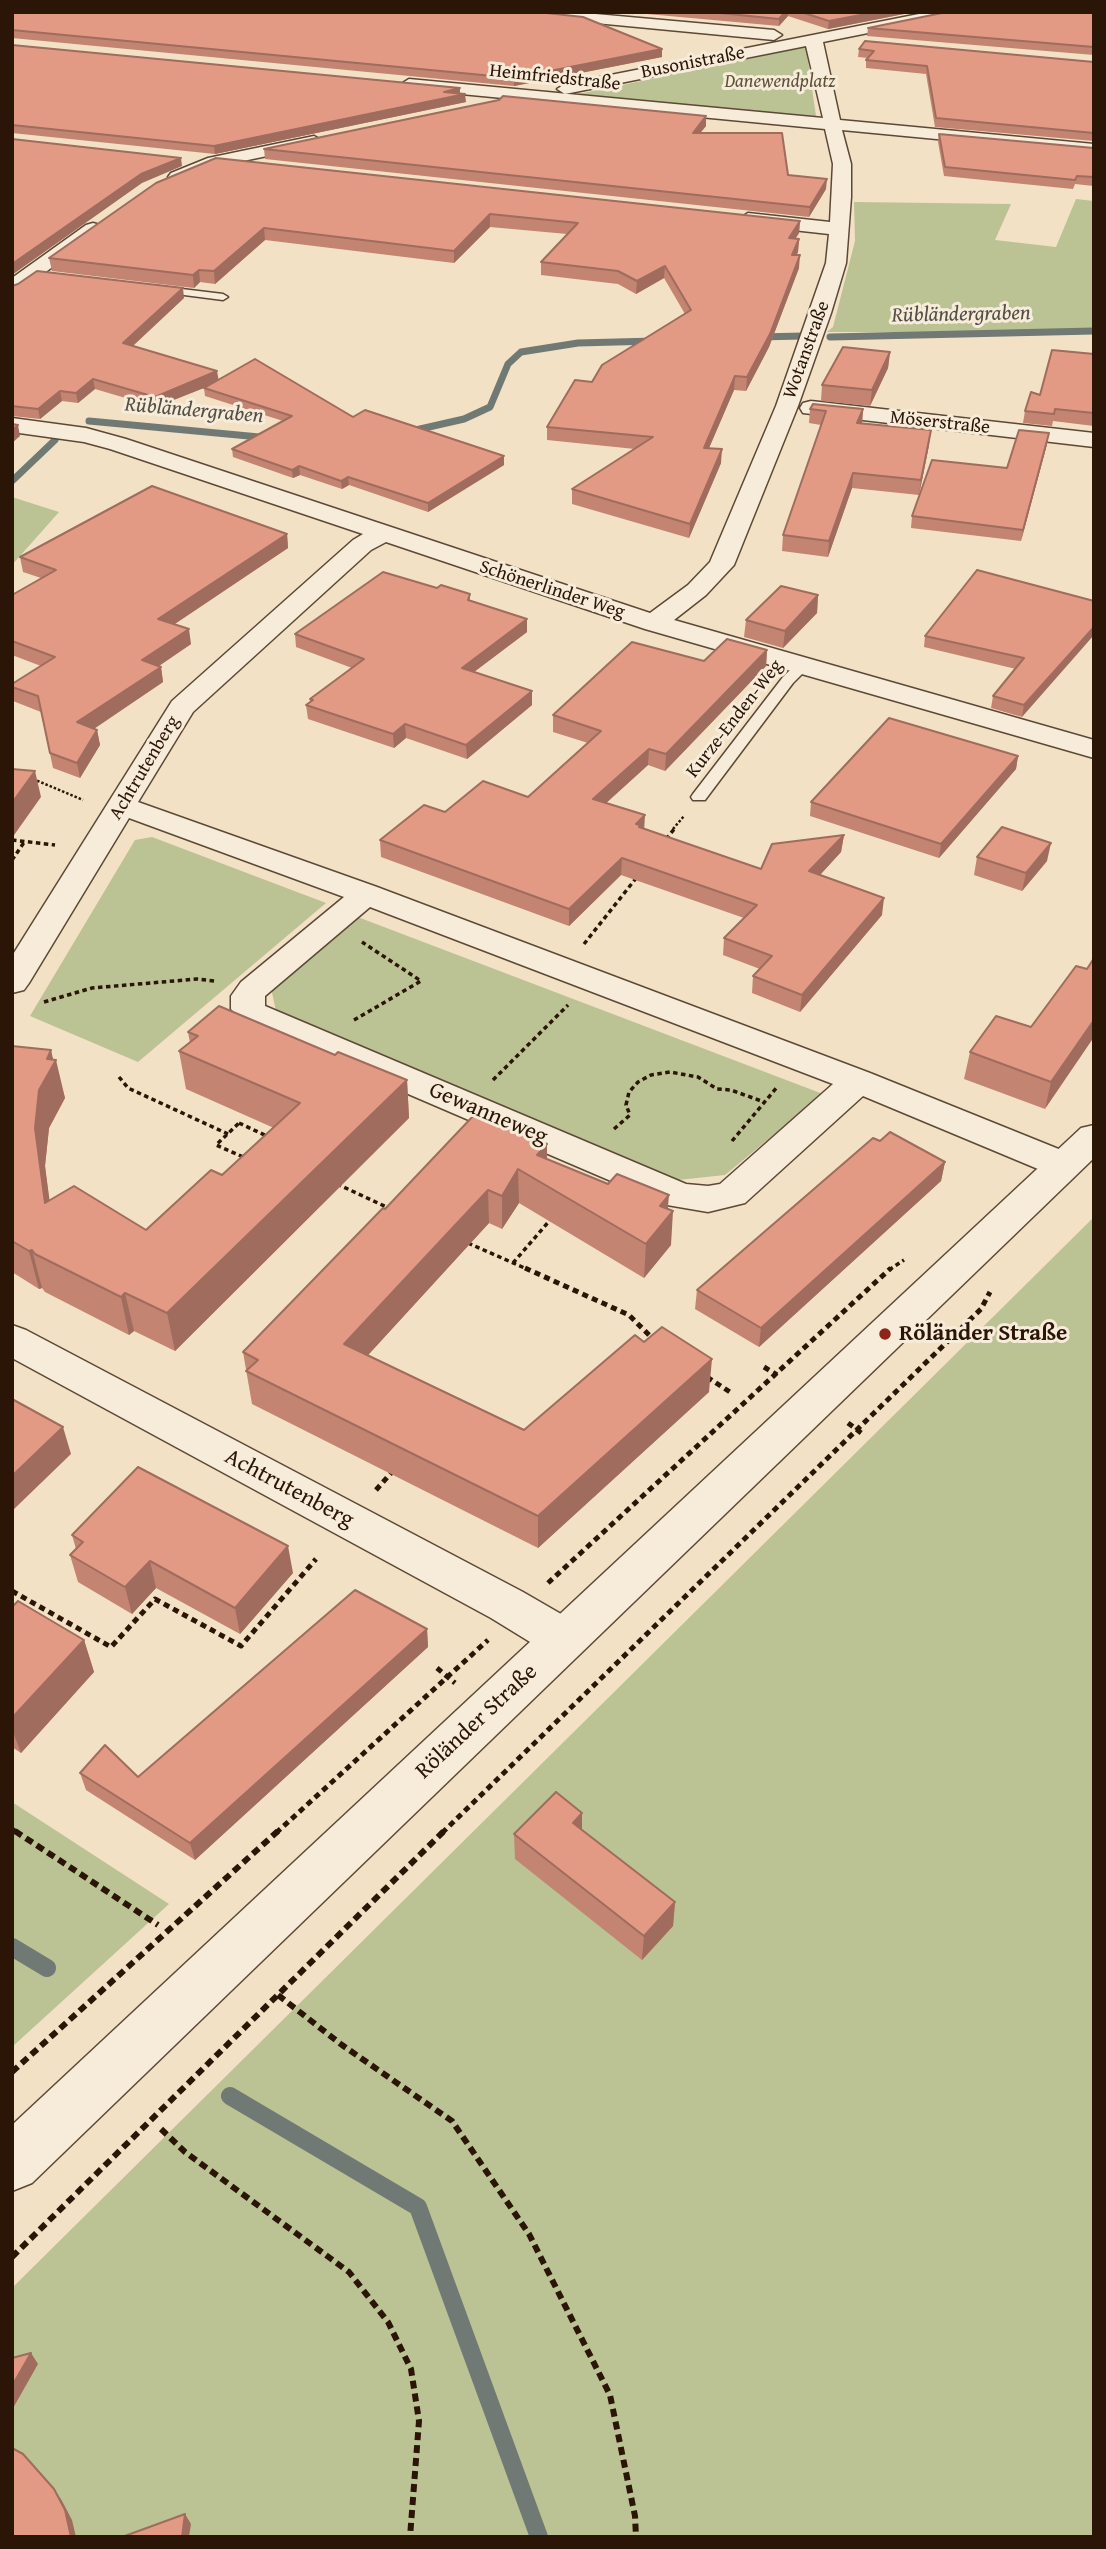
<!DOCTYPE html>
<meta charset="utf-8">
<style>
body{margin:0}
#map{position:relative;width:1106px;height:2549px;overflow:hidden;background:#f2e1c4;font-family:"Gentium Book Plus",serif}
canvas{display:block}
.frame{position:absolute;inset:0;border:14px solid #2a1506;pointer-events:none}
</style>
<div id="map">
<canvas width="1106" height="2549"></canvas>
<div class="frame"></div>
</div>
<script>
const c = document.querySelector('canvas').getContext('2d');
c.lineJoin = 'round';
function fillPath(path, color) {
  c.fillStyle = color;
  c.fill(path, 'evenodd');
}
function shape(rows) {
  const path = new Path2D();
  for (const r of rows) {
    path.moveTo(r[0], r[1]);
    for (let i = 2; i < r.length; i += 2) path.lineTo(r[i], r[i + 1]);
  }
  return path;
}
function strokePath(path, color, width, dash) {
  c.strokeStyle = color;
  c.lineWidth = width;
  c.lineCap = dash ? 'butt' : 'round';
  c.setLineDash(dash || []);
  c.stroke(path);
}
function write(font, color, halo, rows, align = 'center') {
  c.font = font + ' "Gentium Book Plus",serif';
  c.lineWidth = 6;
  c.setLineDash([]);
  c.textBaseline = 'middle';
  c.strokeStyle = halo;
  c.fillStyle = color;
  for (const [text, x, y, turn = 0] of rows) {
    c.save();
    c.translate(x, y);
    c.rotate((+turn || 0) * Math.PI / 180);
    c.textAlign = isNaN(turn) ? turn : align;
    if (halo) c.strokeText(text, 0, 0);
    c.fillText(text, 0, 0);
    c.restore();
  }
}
fillPath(shape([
 [806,47,816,116,813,122,559,98],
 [1076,199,1094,201,1094,329,1015,332,827,332,833,327,855,241,854,202,1011,204,995,240,1056,247],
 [12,497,59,512,12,565],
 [152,837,326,903,138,1062,30,1016,135,840],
 [355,916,823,1094,725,1175,678,1180,276,1011,271,988],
 [1094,1217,1094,2537,189,2537,190,2524,153,2537,76,2537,61,2499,47,2480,30,2464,12,2454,12,2288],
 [12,1802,169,1904,12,2047]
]), '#bbc294');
strokePath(shape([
 [757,337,804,336],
 [830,337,1094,331],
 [89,421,270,438],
 [407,432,464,419,490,407,508,364,521,352,578,343,655,341],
 [12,481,55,440]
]), '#707974', 7);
strokePath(shape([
 [12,1947,47,1968],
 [230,2096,418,2207,539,2537]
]), '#707974', 18);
const service = shape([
 [157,286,223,294,228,297,223,300,153,291,153,287,157,286],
 [802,662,807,663,809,666,807,669,793,683,705,800,693,800,691,797,693,794,783,677,797,663,802,662]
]);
const minor = shape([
 [515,12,573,12,774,30,782,35,774,40,522,16,515,12],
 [929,12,960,12,953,16,823,42,840,120,1094,144,1094,154,842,130,851,164,851,197,846,263,831,313,798,406,734,565,706,595,674,620,1094,740,1094,758,645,629,386,542,371,550,193,712,138,802,377,887,870,1073,1076,1156,1081,1165,1076,1174,1063,1177,1050,1174,863,1096,745,1203,708,1212,667,1205,245,1024,231,1009,231,996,241,982,344,897,129,818,29,983,24,990,12,993,12,956,172,701,353,540,363,534,110,449,84,442,12,432,12,418,86,428,126,439,650,613,688,585,710,562,776,406,826,263,829,234,748,225,739,219,748,213,830,222,833,164,825,129,409,89,401,84,409,79,823,118,806,46,565,94,557,89,565,84,929,12],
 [370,907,833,1084,720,1184,708,1186,686,1184,265,1006,265,996,370,907],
 [314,136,323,141,320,145,219,166,177,182,168,177,171,173,208,158,314,136],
 [93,223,100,225,102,229,100,233,19,291,12,293,12,278,86,225,93,223],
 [811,401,1094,433,1094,447,803,413,800,408,803,403,811,401],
 [12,1325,26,1330,523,1592,580,1625,587,1639,580,1653,564,1658,548,1653,491,1618,12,1358,12,1325]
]);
const tertiary = shape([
 [1094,1125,1094,1158,32,2183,12,2191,12,2125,1081,1128,1094,1125]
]);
strokePath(service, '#5c4836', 3);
strokePath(minor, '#5c4836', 3);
strokePath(tertiary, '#5c4836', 3);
strokePath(shape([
 [33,779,83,800],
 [673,829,684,816]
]), '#2a1506', 2.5, [2.5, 2]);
strokePath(shape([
 [666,839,675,828],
 [12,840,55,845],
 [12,860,25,841],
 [584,944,637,877],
 [44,1002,92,988,197,979,215,981],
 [354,1020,421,981,362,942],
 [119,1077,128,1088,228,1134],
 [493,1080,568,1005],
 [239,1123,271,1138,248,1159,216,1145,239,1123],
 [614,1129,630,1115,626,1105,629,1092,638,1082,651,1075,670,1072,698,1077,717,1089,731,1090,764,1102],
 [732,1141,778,1086],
 [337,1184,393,1210],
 [468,1243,529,1270],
 [513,1263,551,1219],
 [889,1270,904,1260]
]), '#2a1506', 3.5, [4.5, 3.5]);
strokePath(shape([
 [525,1268,629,1315,654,1340],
 [764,1367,777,1375],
 [707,1377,733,1394],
 [848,1423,864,1435],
 [376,1490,392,1472],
 [548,1583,891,1268],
 [12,1591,111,1647,155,1599,241,1646,316,1559],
 [437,1668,455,1683],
 [12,1829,17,1833],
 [276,1833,488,1640],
 [442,1833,981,1309,990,1292]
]), '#2a1506', 5, [6, 4.5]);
strokePath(shape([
 [15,1831,158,1925],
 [278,1995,342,2045,452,2121,529,2234,610,2395,635,2516,636,2537],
 [12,2072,278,1831],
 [161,2129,185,2152,349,2272,388,2322,411,2369,419,2421,410,2537],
 [12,2257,444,1831]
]), '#2a1506', 6, [8, 5]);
fillPath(service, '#f7ecd9');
fillPath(minor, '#f7ecd9');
fillPath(tertiary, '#f7ecd9');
fillPath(shape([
 [12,12,662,49,662,57,514,86,12,38],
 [625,12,914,12,828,29,788,16,779,26],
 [1094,12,1094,55,867,36,868,28],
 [12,45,460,93,466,102,215,154,12,133],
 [859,49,1094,62,1094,141,935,127,926,74,866,68,866,60,868,58,858,57],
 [706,116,706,126,700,133,788,175,826,189,809,217,265,159,264,149],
 [939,134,1094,148,1094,186,1075,184,1073,189,944,176,938,142],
 [156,183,800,221,799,233,795,239,799,239,798,252,796,255,799,268,769,347,746,391,734,390,709,448,721,463,689,538,572,504,572,489,635,449,547,440,547,427,592,382,685,314,664,278,636,294,618,284,541,275,541,262,567,234,490,227,454,263,265,240,215,284,200,282,194,288,52,271,49,258],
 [12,286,184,298,133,346,218,380,504,456,504,465,428,512,349,485,342,489,300,475,293,478,233,457,232,449,283,421,205,396,204,388,206,387,156,407,95,389,78,403,62,401,40,419,12,416],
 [890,352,888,368,870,406,821,401,822,385],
 [1094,354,1094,426,1053,421,1052,426,1023,423,1025,411,1040,395],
 [810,409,863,409,862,423,929,445,919,495,852,488,828,557,782,551,783,535,821,425,809,423],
 [1047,444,1021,541,911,528,912,516,1007,468],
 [287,534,288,548,174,624,191,644,159,666,161,667,163,682,94,729,97,730,100,745,80,778,53,768,41,712,13,701,12,699,12,684,41,666,12,655,12,595,41,578,23,572,20,557],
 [437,588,470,594,470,600,527,619,527,632,474,672,532,691,532,705,467,759,406,738,394,748,308,719,306,705,310,702,310,699,352,668,296,647,295,634],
 [818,595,817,613,783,648,744,637,746,620],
 [1094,601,1022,717,991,708,993,696,1016,669,924,647,925,636],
 [767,650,766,666,665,771,648,765,606,803,644,829,761,869,844,835,841,852,820,875,882,915,800,1012,752,993,753,976,760,969,723,955,724,938,744,918,621,875,569,926,381,857,380,840,445,812,528,797,588,743,553,732,553,715,704,661],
 [1018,756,1016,769,939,858,810,816,811,802],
 [977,857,1047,861,1022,891,974,875],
 [1087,969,1045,1109,964,1079,970,1052,1031,1027],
 [188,1032,335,1055,407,1080,409,1118,175,1351,134,1331,129,1335,45,1292,42,1288,39,1289,12,1272,12,1046,54,1060,65,1098,49,1128,45,1166,49,1200,146,1230,222,1175,274,1128,186,1089,179,1051,190,1043],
 [880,1141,945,1162,941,1181,759,1347,695,1309,697,1290],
 [547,1144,547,1159,668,1209,671,1245,644,1278,519,1203,502,1229,489,1223,368,1355,524,1430,709,1392,538,1548,252,1404,243,1352,385,1209],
 [72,1535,293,1573,240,1634,156,1588,132,1614,78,1582,70,1555,76,1549],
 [12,1607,84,1640,94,1672,21,1753,12,1747],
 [427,1629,428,1647,195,1860,86,1790,80,1773,138,1777],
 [582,1813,582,1830,675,1902,673,1926,642,1960,515,1859,514,1834]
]), '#c38472');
fillPath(shape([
 [785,12,788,12,788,16,779,26,779,19],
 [876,12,914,12,828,29,829,21],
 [662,49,662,57,514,86,514,78],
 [460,88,460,95,465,94,466,102,215,154,214,146],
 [706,116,706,126,693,142,693,133],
 [181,158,182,166,142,183,12,275,12,264,141,174],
 [827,179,826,189,809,217,810,207],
 [490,214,490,227,454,263,454,251],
 [800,221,799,233,788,251,789,238],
 [264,228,265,240,215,284,214,271],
 [799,239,798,252,791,267,792,255],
 [800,255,799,268,769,347,746,391,747,377],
 [665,266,664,278,636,294,637,281],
 [199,270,200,282,194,288,193,275],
 [183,288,184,298,125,353,123,343],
 [890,352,888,368,870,406,872,390],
 [217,371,219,382,156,407,155,397],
 [735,376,734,390,703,462,704,448],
 [93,379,95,389,78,403,76,393],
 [60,391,62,401,40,419,38,409],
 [863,409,862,424,857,423],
 [18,425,20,436,12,443,12,431],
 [931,430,929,445,919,495,921,480],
 [1049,433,1047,444,1021,541,1023,530],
 [722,449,721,463,689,538,690,524],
 [504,456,504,465,428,512,428,503],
 [299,466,300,475,293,478,292,470],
 [853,473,852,488,828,557,829,541],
 [348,477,349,485,342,489,341,481],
 [287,534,288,548,160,634,158,619],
 [818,595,817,613,783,648,785,631],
 [527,619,527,632,462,681,462,668],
 [1094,627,1094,635,1022,717,1024,705],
 [189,629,191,644,144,676,142,660],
 [767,650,766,666,665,771,666,754],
 [161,667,163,682,80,738,77,722],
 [532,691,532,705,467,759,466,745],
 [405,724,406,738,394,748,393,734],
 [97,730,100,745,80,778,77,763],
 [649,749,648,765,593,815,593,799],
 [1018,756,1016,769,939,858,941,844],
 [35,771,41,797,12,838,12,803],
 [645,815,644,832,636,824],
 [844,835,841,852,808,888,809,871],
 [1051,843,1047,861,1022,891,1026,873],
 [622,858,621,875,569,926,569,909],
 [884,898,882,915,800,1012,802,995],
 [1094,1020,1094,1037,1045,1109,1051,1082],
 [51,1050,54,1063,56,1060,65,1098,49,1128,45,1166,55,1241,45,1203,35,1128,39,1090,47,1059],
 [407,1080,409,1118,175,1351,167,1313],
 [547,1144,547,1178,537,1155],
 [945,1162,941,1181,759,1347,761,1328],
 [518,1169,519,1203,502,1229,502,1196],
 [488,1190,489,1223,348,1377,344,1344],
 [669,1195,667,1218,673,1211,671,1245,644,1278,646,1244,660,1206],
 [32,1250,42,1288,39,1289,29,1251],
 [125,1293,134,1331,129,1335,121,1297],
 [712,1359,709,1392,538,1548,538,1516],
 [63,1427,71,1454,12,1511,12,1476],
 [288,1546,293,1573,240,1634,235,1608],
 [150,1561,156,1588,132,1614,125,1587],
 [427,1629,428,1647,195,1860,190,1843],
 [84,1640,94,1672,21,1753,12,1729,12,1718],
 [582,1813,582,1838,573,1823],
 [675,1902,673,1926,642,1960,644,1936],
 [31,2353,38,2364,12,2410,12,2386],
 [54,2489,61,2499,72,2520,76,2537,71,2537],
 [185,2514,191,2524,189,2537,182,2537]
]), '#9f6c5d');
const building = shape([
 [12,12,537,12,583,17,662,49,514,78,12,30,12,12],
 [710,12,785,12,779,19,710,12],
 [801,12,876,12,829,21,801,12],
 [947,12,1094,12,1094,47,868,28,947,12],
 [865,41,1094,62,1094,133,936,118,927,66,866,60,874,51,859,49,865,41],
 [12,45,460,88,444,92,465,94,214,146,12,125,12,45],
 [503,96,706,116,693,133,782,133,788,175,827,179,810,207,264,149,499,100,503,96],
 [939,134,1094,148,1094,177,1077,176,1075,180,945,167,939,134],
 [12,139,181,158,141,174,12,264,12,139],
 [216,158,800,221,789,238,799,239,792,255,800,255,770,334,747,377,735,376,704,448,722,449,690,524,572,489,653,437,547,427,575,380,592,382,602,365,691,310,665,266,637,281,618,271,541,262,578,223,490,214,454,251,264,228,214,271,199,270,193,275,49,258,156,183,216,158],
 [37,271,183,288,123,343,217,371,155,397,93,379,76,393,60,391,38,409,12,406,12,286,18,284,37,271],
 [843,347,890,352,872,390,822,385,843,347],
 [1052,350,1094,354,1094,413,1055,409,1054,414,1025,411,1031,392,1040,395,1052,350],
 [255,359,353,417,365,410,504,456,428,503,348,477,341,481,299,466,292,470,232,449,292,416,204,388,255,359],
 [813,404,863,409,857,423,931,430,921,480,853,473,829,541,783,535,826,411,810,409,813,404],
 [12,424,18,425,12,431,12,424],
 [1019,430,1049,433,1023,530,912,516,932,460,1007,468,1019,430],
 [152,486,287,534,158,619,189,629,142,660,161,667,77,722,97,730,77,763,50,753,38,696,12,687,12,684,55,657,12,641,12,595,56,570,20,557,152,486],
 [977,570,1094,601,1094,627,1024,705,993,696,1024,658,925,636,977,570],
 [383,572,437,588,441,585,470,594,468,600,527,619,462,668,532,691,466,745,405,724,393,734,306,705,313,700,310,699,364,659,295,634,383,572],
 [781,586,818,595,785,631,746,620,781,586],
 [727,639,767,650,666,754,649,749,593,799,645,815,636,824,640,825,639,827,761,869,772,844,844,835,809,871,884,898,802,995,753,976,772,956,724,938,757,905,622,858,569,909,380,840,424,805,445,812,483,781,528,797,601,731,553,715,632,642,704,661,727,639],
 [889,718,1018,756,941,844,811,802,889,718],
 [12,769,35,771,12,803,12,769],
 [1002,827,1051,843,1026,873,977,857,1002,827],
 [1094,958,1094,1020,1051,1082,970,1052,996,1016,1031,1027,1076,966,1087,969,1094,958],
 [219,1006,335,1055,338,1052,407,1080,167,1313,125,1293,121,1297,35,1254,32,1250,29,1251,12,1241,12,1046,51,1050,47,1059,56,1060,39,1090,35,1128,45,1203,74,1186,146,1230,211,1170,222,1175,300,1103,179,1051,198,1036,188,1032,219,1006],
 [475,1114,547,1144,537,1155,608,1184,617,1174,669,1195,660,1206,673,1211,646,1244,518,1169,502,1196,488,1190,344,1344,524,1430,635,1335,644,1342,662,1327,712,1359,538,1516,246,1371,258,1360,243,1352,383,1208,385,1209,475,1114],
 [890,1132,945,1162,761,1328,697,1290,873,1138,880,1141,890,1132],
 [12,1399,63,1427,12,1476,12,1399],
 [138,1467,288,1546,235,1608,150,1561,125,1587,70,1555,83,1542,72,1535,138,1467],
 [355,1590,427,1629,190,1843,80,1773,105,1745,138,1777,355,1590],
 [18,1601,84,1640,12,1718,12,1607,18,1601],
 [556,1792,582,1813,573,1823,675,1902,644,1936,514,1834,556,1792],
 [31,2353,12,2386,12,2358,31,2353],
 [12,2448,23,2454,54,2489,65,2510,71,2537,12,2537,12,2448],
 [185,2514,182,2537,122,2537,185,2514]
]);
fillPath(building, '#e39a85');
strokePath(building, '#9f6c5d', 2);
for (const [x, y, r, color] of [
 [885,1334,7,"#8f2418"]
]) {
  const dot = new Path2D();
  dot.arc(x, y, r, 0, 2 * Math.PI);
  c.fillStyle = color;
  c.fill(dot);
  strokePath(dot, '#f7ecd9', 2.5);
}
write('19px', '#2a1506', '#f7ecd9', [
 ["Busonistraße",693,63,-11],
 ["Heimfriedstraße",555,78,6],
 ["Wotanstraße",807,350,-70],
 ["Möserstraße",940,423,6],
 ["Schönerlinder Weg",552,590,18],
 ["Kurze-Enden-Weg",735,719,-52],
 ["Achtrutenberg",145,768,-59]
]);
write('italic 19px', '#5d5238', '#f7ecd9', [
 ["Danewendplatz",780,82]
]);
write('italic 21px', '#534f46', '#f7ecd9', [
 ["Rübländergraben",961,315,-1],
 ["Rübländergraben",194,411,5]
]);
write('23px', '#2a1506', '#f7ecd9', [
 ["Gewanneweg",488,1114,23],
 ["Achtrutenberg",289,1489,28],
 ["Röländer Straße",477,1722,-43]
]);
write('bold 23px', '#2a1506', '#f7ecd9', [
 ["Röländer Straße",899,1334]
], 'left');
</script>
